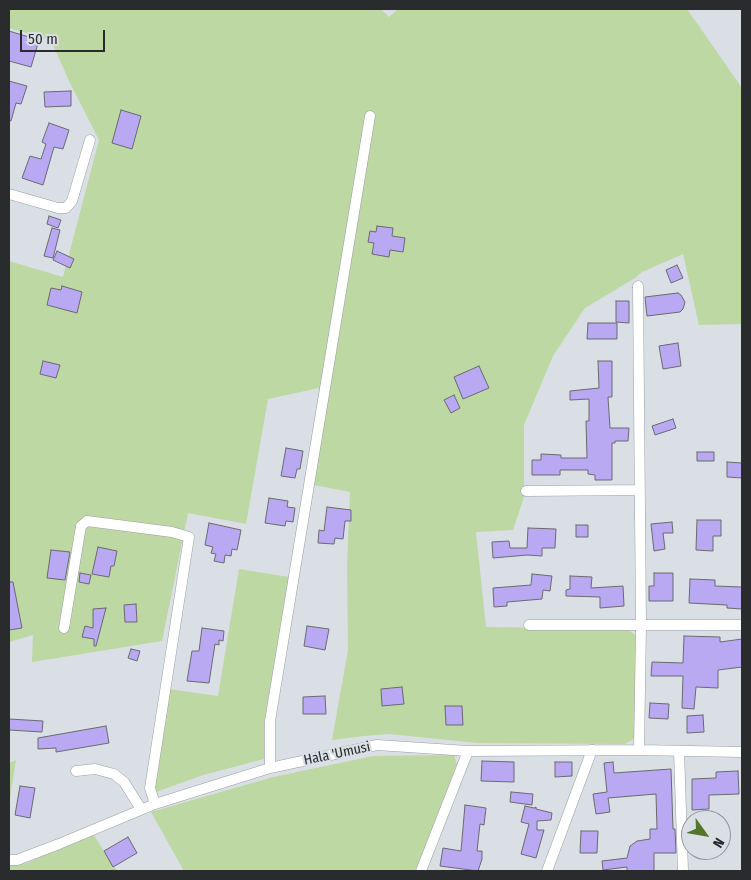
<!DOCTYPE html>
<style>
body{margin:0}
#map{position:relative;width:751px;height:880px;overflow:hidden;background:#d9dfe4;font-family:"Fira Sans Condensed",sans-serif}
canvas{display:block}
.frame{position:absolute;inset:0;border:10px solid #292b2d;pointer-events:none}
.north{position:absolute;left:681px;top:810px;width:50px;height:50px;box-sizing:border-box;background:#d9dfe4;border:1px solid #93979b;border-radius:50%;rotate:122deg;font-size:14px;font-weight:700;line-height:20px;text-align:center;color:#292b2d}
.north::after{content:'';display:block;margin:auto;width:18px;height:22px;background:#55752c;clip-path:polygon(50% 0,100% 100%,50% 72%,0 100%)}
.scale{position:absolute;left:20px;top:30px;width:85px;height:22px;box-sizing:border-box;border:2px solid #292b2d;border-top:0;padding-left:6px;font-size:15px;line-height:18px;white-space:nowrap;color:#292b2d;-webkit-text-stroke:4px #d9dfe4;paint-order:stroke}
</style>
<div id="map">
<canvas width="751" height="880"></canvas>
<div class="frame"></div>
<div class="north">N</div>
<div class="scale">50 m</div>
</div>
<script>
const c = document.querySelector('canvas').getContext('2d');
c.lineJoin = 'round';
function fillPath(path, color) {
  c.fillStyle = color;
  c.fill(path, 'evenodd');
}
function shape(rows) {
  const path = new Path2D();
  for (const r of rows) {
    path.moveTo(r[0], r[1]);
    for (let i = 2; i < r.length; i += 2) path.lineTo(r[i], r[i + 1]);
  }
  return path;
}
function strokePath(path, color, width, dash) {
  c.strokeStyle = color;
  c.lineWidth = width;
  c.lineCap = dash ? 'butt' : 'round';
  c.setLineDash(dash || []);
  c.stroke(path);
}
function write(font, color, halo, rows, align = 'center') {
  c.font = font + ' "Fira Sans Condensed",sans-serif';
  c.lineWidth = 4.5;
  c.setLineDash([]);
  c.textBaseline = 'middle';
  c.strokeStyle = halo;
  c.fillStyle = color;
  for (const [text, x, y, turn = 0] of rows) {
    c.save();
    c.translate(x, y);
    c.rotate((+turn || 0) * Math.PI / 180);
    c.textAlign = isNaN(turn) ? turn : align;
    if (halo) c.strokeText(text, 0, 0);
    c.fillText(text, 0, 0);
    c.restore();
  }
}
fillPath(shape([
 [9,9,381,9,389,17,398,9,687,9,742,88,742,324,699,325,683,254,642,272,635,278,585,308,553,356,524,425,524,497,513,530,476,532,486,627,628,629,637,637,635,738,625,744,477,743,389,734,364,736,332,740,348,650,347,566,350,492,314,485,319,388,268,399,246,524,188,513,162,641,32,662,33,635,9,642,9,261,63,277,99,140,69,81,51,40,9,28],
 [239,569,289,577,264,723,264,759,203,775,156,792,153,784,168,689,218,696],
 [454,755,457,764,416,871,184,871,151,812,273,777,373,756],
 [16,760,9,805,9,763],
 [93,834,117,871,9,871,9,865,27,863]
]), '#bdd8a2');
const building = shape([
 [9,31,39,40,31,67,9,61,9,31],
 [9,81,27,86,21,104,16,103,11,121,9,121,9,81],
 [71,91,71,106,45,107,44,92,71,91],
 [121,110,141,116,132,149,112,143,121,110],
 [49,123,69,130,63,149,54,147,43,185,22,178,30,156,41,159,46,144,42,142,49,123],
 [49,216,61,220,58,228,47,224,49,216],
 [377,226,393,228,392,236,405,238,403,252,390,250,389,257,372,254,374,243,368,242,370,231,376,232,377,226],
 [52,228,60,230,53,258,44,256,52,228],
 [57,251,74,259,70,268,53,260,57,251],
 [677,265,683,278,671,283,666,270,677,265],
 [62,286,82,292,77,313,47,305,51,288,61,290,62,286],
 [678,293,681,295,685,302,683,309,680,312,647,316,645,297,678,293],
 [616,301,629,301,629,323,616,322,616,301],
 [588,323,617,323,617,339,587,339,588,323],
 [678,343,681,366,663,369,659,346,678,343],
 [43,361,60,365,56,378,40,374,43,361],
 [598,361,612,361,612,397,608,397,610,428,629,428,628,441,615,441,615,443,612,443,612,480,595,480,595,475,588,474,588,470,560,470,560,475,532,475,532,460,541,460,541,454,561,455,561,458,587,458,586,421,589,421,589,399,570,400,570,391,599,388,598,361],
 [479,366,489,388,463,399,454,377,479,366],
 [454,395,460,408,451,413,444,400,454,395],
 [673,419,676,428,655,435,652,426,673,419],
 [286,448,303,451,300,469,297,469,295,478,281,476,286,448],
 [697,452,714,452,714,461,697,461,697,452],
 [727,462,742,463,742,478,727,477,727,462],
 [269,498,288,501,287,507,295,508,293,522,286,521,285,526,265,523,269,498],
 [327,507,351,510,351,521,345,521,343,539,335,538,334,544,318,543,319,530,324,531,327,507],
 [697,520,721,520,721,536,713,536,713,551,696,550,697,520],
 [672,522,673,533,663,533,665,549,654,551,651,524,672,522],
 [209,523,241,530,237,550,232,549,231,556,225,555,224,563,214,561,216,554,211,553,213,547,205,545,209,523],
 [576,525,588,525,588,537,576,537,576,525],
 [528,528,556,529,555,548,542,548,542,556,527,555,493,558,492,542,509,541,510,548,527,548,528,528],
 [98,547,117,551,114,566,111,566,109,577,92,574,98,547],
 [51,550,70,552,65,580,47,578,51,550],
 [80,573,91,575,89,584,79,582,80,573],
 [654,573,673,573,673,601,649,601,649,586,654,586,654,573],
 [532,574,552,576,550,591,543,590,542,599,507,602,507,606,494,607,493,588,531,585,532,574],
 [570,576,592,577,591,588,623,586,624,606,600,608,600,597,566,596,566,590,570,589,570,576],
 [690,579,715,580,715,586,742,587,742,609,727,608,727,605,689,603,690,579],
 [9,582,13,582,22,628,9,630,9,582],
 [136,604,137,622,125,622,124,605,136,604],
 [106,608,96,646,94,646,94,639,82,637,85,626,93,628,93,609,106,608],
 [307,626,329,629,325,650,304,646,307,626],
 [202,628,224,631,223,641,219,640,219,645,215,644,209,683,187,681,192,651,199,651,202,628],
 [684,636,720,637,720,642,742,639,742,667,718,670,718,688,696,687,694,709,682,708,683,676,651,676,652,662,683,663,684,636],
 [131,649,140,651,137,661,128,658,131,649],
 [402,687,404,704,382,706,381,689,402,687],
 [325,696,326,714,303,714,303,697,325,696],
 [650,703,669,704,668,719,649,718,650,703],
 [445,706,462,706,463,725,446,725,445,706],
 [703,715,704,732,687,733,687,716,703,715],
 [9,719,43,721,42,732,9,730,9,719],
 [106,726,109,743,56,752,56,748,38,749,38,738,106,726],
 [482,761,514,762,514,782,481,781,482,761],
 [555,762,572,762,572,776,555,777,555,762],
 [613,762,614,773,671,769,673,829,675,829,676,853,654,853,654,871,627,871,627,867,603,870,602,861,627,858,630,846,637,841,650,839,650,829,657,829,656,794,608,798,610,812,596,814,593,794,607,792,604,763,613,762],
 [738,771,739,794,709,795,709,809,692,810,692,779,716,778,716,772,738,771],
 [20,786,35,788,30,818,15,815,20,786],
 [511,792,533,794,532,805,510,802,511,792],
 [465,805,486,808,484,825,480,824,477,851,482,851,482,859,478,871,440,866,443,848,461,851,465,805],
 [525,806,534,808,536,807,536,809,552,813,551,820,537,821,537,830,544,830,536,858,521,854,529,824,521,822,525,806],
 [581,831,598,831,597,853,580,853,581,831],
 [128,837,137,853,113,867,104,851,128,837]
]);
fillPath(building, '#b9a8f2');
strokePath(building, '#6b6a70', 1);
const street = shape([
 [9,194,58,208,66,208,72,201,90,140],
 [638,286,641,626,639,750],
 [526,491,639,490],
 [529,625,742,625],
 [64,628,81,526,87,521,172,532,189,537,150,788,155,804],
 [679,751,683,871],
 [270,768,270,721,370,116],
 [76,771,95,769,114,774,124,782,141,809],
 [9,860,17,860,59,844,155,804,270,768,377,745,468,751,639,750,742,752],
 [421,871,468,751],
 [547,871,592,750]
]);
strokePath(street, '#9a9fa4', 11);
strokePath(street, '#fff', 10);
write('14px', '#292b2d', '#d9dfe4', [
 ["Hala 'Umusi",337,754,-12]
]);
</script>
